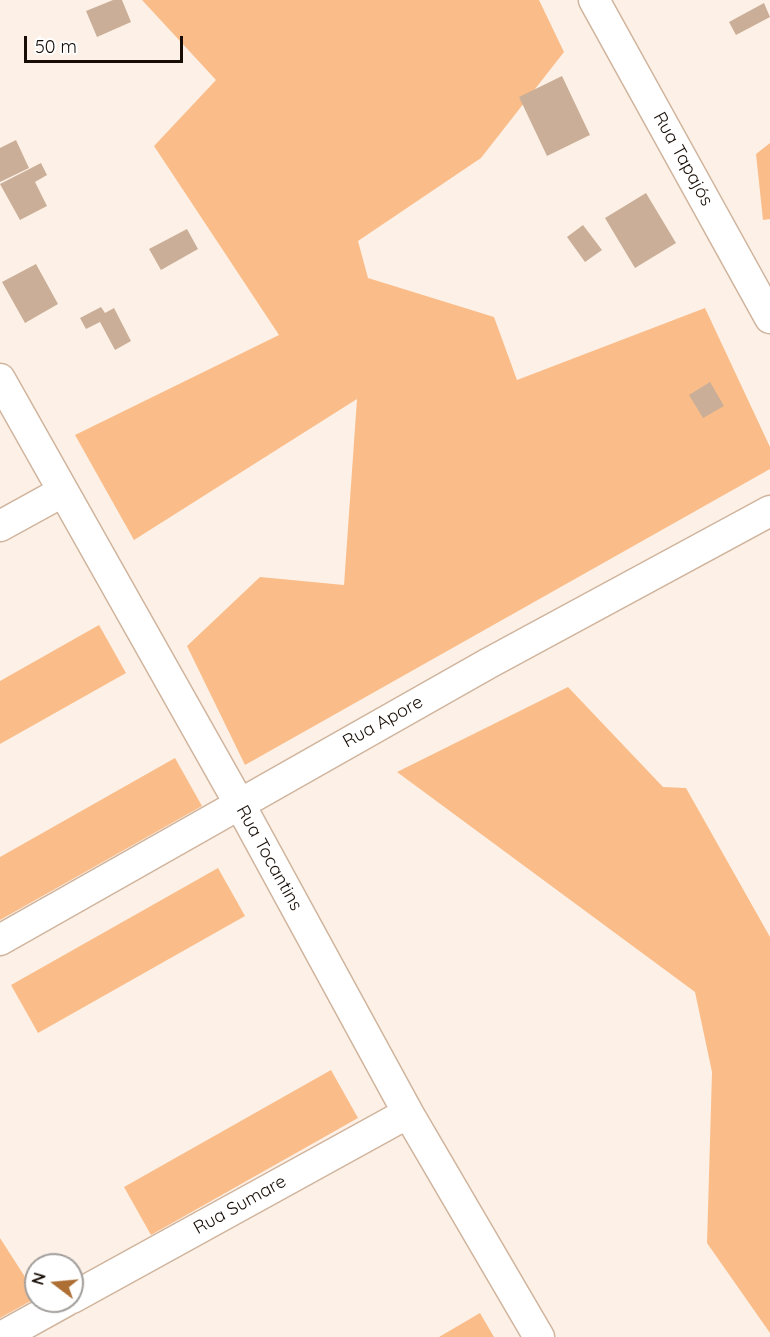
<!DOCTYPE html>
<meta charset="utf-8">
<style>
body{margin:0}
#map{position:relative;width:770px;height:1337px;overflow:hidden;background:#fdf1e7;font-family:Quicksand,sans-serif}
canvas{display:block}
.north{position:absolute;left:24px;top:1253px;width:60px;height:60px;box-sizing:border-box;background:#fff;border:2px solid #a29e9b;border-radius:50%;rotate:286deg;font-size:16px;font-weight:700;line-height:24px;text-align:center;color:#170d06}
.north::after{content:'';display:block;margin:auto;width:21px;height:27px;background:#ae6f35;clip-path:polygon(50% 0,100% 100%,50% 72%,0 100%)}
.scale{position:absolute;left:24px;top:36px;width:159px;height:27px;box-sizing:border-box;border:3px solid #170d06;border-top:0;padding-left:8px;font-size:18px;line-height:21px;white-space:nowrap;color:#170d06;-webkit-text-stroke:4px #fff;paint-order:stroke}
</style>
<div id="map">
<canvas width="770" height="1337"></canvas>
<div class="north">N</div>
<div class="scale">50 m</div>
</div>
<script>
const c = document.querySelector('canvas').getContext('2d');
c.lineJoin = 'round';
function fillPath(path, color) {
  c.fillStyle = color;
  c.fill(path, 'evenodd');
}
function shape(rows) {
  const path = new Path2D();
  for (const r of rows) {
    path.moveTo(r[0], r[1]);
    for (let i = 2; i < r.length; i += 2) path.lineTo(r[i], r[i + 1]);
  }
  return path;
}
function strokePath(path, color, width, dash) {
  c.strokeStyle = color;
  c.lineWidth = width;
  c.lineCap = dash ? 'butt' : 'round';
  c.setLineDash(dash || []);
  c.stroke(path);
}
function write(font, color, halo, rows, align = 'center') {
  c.font = font + ' Quicksand,sans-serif';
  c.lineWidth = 5;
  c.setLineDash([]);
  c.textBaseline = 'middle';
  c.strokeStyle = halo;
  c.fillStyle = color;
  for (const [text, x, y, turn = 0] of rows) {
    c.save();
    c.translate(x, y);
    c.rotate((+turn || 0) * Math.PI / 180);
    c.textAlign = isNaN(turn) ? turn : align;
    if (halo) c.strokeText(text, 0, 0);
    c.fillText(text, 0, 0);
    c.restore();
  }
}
fillPath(shape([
 [142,0,539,0,564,52,481,158,358,241,368,278,494,317,517,380,705,308,770,447,770,469,245,765,187,646,260,577,344,585,357,399,134,540,75,435,279,335,154,146,216,80],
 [770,143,770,219,763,220,756,154],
 [99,625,126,673,0,744,0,681],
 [568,687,663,787,686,788,770,937,770,1333,707,1243,712,1072,695,992,397,772],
 [175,758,202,806,0,920,0,857],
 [218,868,245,916,38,1033,11,985],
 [331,1070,358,1118,151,1235,124,1187],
 [0,1238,36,1294,36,1298,0,1318],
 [480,1313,494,1337,439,1337]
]), '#fabd89');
fillPath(shape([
 [113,0,122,0,131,22,97,37,86,11],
 [764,3,770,17,736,35,729,22],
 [562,76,590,135,547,156,519,97],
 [16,140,29,168,0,182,0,148],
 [41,163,47,175,35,182,47,206,20,220,0,184],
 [646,193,676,243,635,268,605,218],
 [583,225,602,250,585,262,567,237],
 [187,229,198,249,161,270,149,249],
 [36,264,58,304,25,323,2,282],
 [101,307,105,313,114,308,131,341,115,350,100,322,86,329,80,318],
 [710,382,724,406,703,418,689,395]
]), '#caae97');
const minor = shape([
 [594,0,770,318],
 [0,379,239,803,408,1113,539,1337],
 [0,526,62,492],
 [0,940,489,663,770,511],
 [72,1298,408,1113],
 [1,1337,66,1301]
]);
strokePath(minor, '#d0b49d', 33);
strokePath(minor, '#fff', 30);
write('18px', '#170d06', '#fff', [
 ["Rua Tapajós",683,159,61],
 ["Rua Apore",383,722,-29],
 ["Rua Tocantins",269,858,61],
 ["Rua Sumare",240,1205,-29]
]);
</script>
